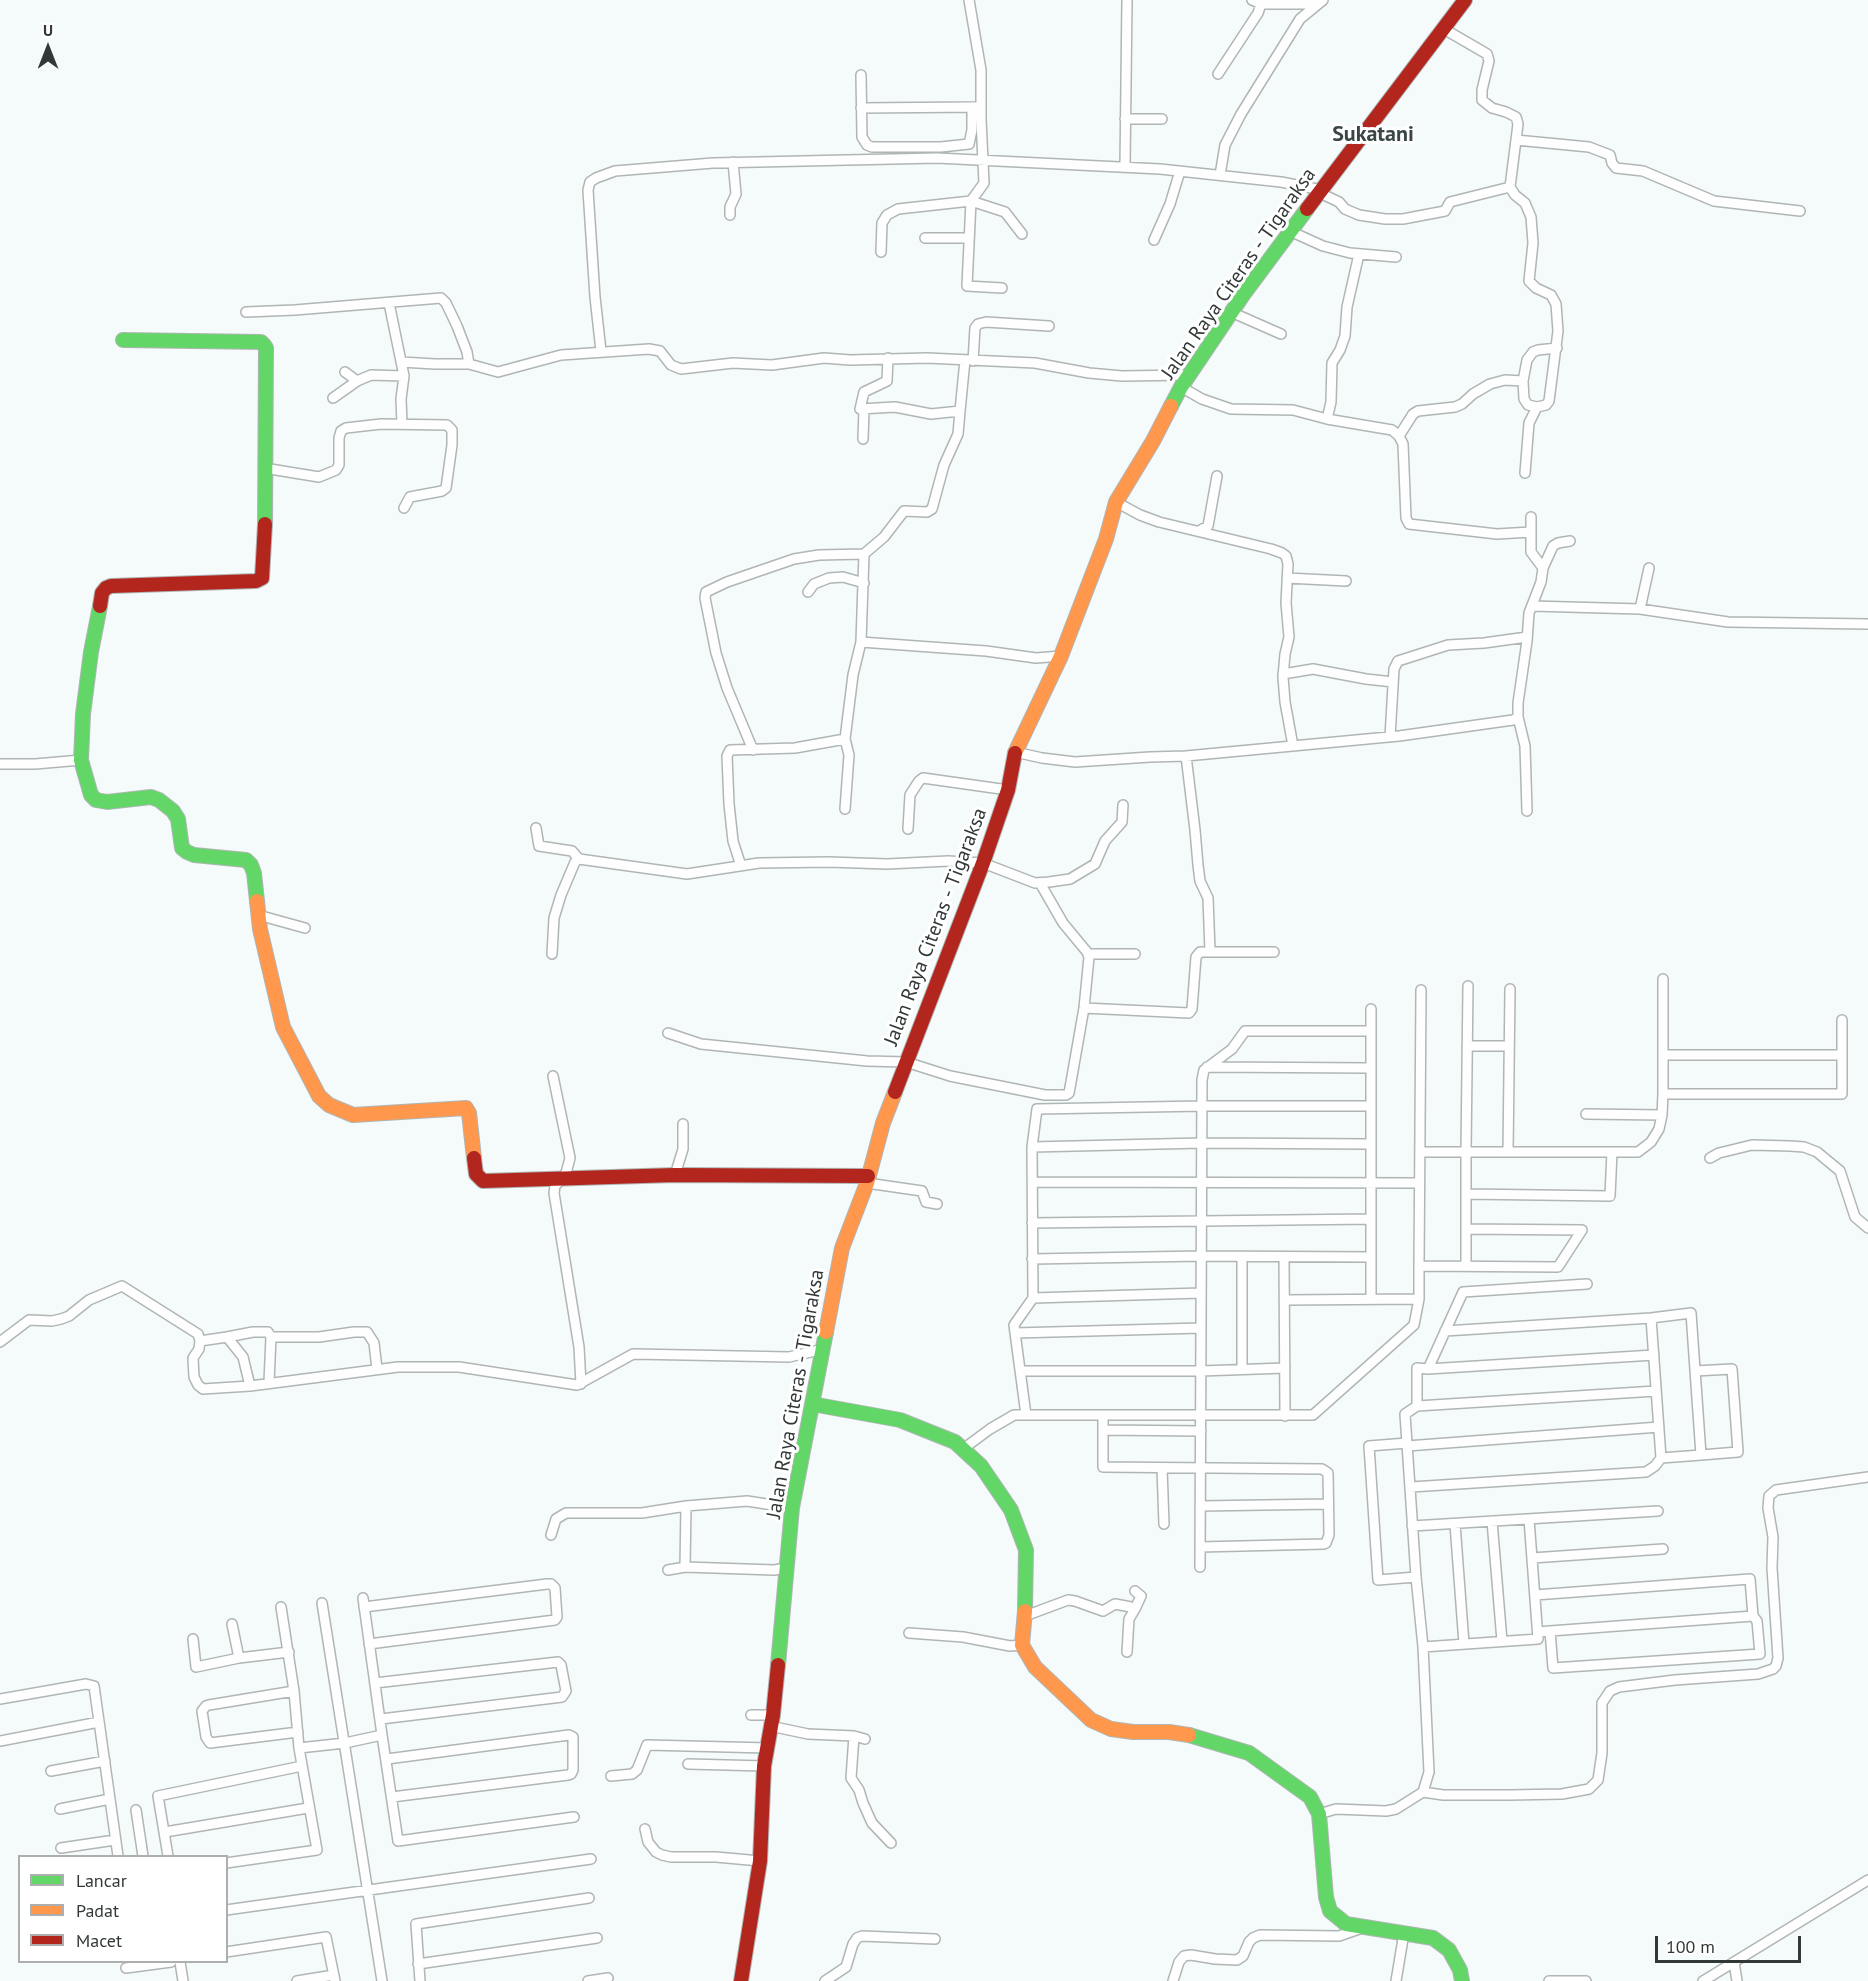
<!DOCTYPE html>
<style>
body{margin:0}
#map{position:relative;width:1868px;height:1981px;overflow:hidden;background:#f5fbfb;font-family:"PT Sans",sans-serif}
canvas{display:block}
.legend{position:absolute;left:18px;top:1855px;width:210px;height:108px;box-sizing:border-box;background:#fff;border:2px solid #adafaf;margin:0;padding:8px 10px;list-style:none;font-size:18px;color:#323838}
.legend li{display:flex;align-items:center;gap:12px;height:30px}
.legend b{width:30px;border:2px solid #adafaf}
.north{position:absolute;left:18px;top:18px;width:60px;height:60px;-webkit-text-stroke:4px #fff;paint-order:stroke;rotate:0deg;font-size:16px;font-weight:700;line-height:24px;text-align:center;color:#323838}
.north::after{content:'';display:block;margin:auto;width:21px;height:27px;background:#323838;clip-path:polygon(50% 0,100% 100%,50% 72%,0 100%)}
.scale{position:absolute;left:1655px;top:1936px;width:146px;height:27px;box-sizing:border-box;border:3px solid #323838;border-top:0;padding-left:8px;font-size:18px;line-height:21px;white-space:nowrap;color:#323838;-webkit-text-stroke:4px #fff;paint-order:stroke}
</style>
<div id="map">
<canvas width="1868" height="1981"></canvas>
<ul class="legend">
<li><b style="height:8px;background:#63d668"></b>Lancar</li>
<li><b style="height:8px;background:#ff974d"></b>Padat</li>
<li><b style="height:8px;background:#b3261e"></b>Macet</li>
</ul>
<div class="north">U</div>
<div class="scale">100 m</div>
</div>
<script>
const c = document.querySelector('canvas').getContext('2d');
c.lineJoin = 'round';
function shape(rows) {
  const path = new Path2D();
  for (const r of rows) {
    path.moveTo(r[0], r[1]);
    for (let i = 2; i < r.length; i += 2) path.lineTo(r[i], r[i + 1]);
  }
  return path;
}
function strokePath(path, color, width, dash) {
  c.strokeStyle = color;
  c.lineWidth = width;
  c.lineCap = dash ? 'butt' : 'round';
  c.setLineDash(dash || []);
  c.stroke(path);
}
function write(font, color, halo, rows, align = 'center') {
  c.font = font + ' "PT Sans",sans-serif';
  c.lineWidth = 6;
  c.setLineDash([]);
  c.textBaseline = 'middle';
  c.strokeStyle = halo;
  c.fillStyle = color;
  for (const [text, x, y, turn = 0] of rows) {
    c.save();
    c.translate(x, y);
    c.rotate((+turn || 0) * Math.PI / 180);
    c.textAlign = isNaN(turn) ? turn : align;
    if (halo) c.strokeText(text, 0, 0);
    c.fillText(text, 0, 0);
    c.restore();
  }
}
const street = shape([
 [969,0,981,70,981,119,984,183,971,201,967,286,1002,288],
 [1252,0,1261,4,1318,4],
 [1444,29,1487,54,1489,61,1482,90,1482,100,1492,108,1506,112,1516,117,1518,124,1516,140,1589,147,1610,155,1612,163,1616,168,1643,171,1714,201,1800,211],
 [1218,74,1258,13,1261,4],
 [861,75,862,137,867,145,872,147,941,147,969,144,972,130,972,107],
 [861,108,976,107],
 [1125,119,1162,119],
 [1516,140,1510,187,1515,195,1525,203,1531,217,1533,243,1529,281,1536,288,1551,295,1556,304,1558,331,1549,401,1546,405,1537,407,1529,423,1525,473],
 [1125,166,1127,0],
 [1220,175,1225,145,1241,114,1300,19,1323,0],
 [1320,193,1339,202,1345,209,1359,215,1385,219,1403,219,1445,211,1450,202,1510,187],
 [730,215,730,207,736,194,733,162],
 [1292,232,1323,246,1350,253,1396,257],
 [925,238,968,238],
 [1154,240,1170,204,1180,171],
 [881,252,882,223,887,215,898,209,971,201,1005,212,1022,234],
 [389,303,404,376,401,399,402,424],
 [246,312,295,310,441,298,446,303,457,326,467,352,469,364],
 [1231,312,1281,334],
 [601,351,595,297,588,190,590,182,596,178,615,171,713,163,937,158,1160,169,1281,182,1322,190],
 [888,358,887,381,864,392,860,409,895,407,931,414,960,411,965,360],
 [973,361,975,328,978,324,986,322,1049,326],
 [401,362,435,364,469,364,498,372,561,355,649,349,660,351,671,365,681,369,733,363,772,365,824,358,850,360,927,358,1035,363,1089,373,1122,376,1189,375],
 [345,372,357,381],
 [1181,387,1202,399,1231,409,1293,410,1327,419,1392,430,1399,436,1403,444,1406,518,1409,524,1497,534,1531,532],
 [333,398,357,381,371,375,404,376],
 [1537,407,1528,405,1524,399,1523,381,1527,360,1533,352,1538,350,1557,348],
 [1327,419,1331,402,1332,363,1340,350,1345,336,1347,307,1359,254],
 [1399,436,1413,414,1418,411,1455,407,1462,404,1473,394,1490,384,1505,380,1523,381],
 [863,439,864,409],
 [264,468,319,477,336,470,339,465,339,438,341,431,346,428,381,424,447,425,452,430,452,445,446,488,442,491,410,497,404,508],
 [1116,502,1140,515,1159,522,1271,549,1282,553,1286,556,1288,564,1286,603,1289,637,1285,654,1283,677,1285,702,1293,746],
 [1199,531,1208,526,1217,476],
 [1543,568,1553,546,1558,543,1570,541],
 [1287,578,1346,581],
 [808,592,814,584,829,578,843,577,864,583],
 [1532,606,1640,609,1728,622,1868,624],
 [1640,609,1649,568],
 [861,642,986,651,1036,658,1061,656],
 [1283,674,1313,669,1366,679,1393,682],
 [1390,737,1394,669,1398,661,1448,645,1484,643,1527,637],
 [753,750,727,688,716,653,705,598,706,592,727,582,794,559,819,555,864,554],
 [1015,752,1042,758,1075,762,1150,757,1186,756,1399,736,1513,720,1518,717],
 [1186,756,1195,830,1198,865,1200,881,1208,898,1210,951],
 [0,764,35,764,81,760],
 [845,809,849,755,845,739,853,675,861,642,864,554,884,537,904,511,927,512,932,509,944,465,958,434,960,411],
 [1527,811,1525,746,1518,717,1518,703,1527,641,1529,613,1541,582,1543,568,1531,552,1531,517],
 [536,828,539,846,572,851,579,859],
 [908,829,910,795,919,781,923,778,1008,790],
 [741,866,733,841,729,804,727,756,730,750,795,748,845,739],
 [258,915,305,928],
 [552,954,554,918,561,895,575,862,579,859,687,874,759,863,829,862,887,864,948,861,983,863,1035,883,1049,882,1070,879,1095,864,1105,841,1122,822,1123,805],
 [1088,954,1135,954],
 [1084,1008,1189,1013,1192,1009,1196,957,1200,952,1274,952],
 [1371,1009,1371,1299],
 [668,1033,701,1044,867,1061,906,1062,950,1076,1045,1095,1066,1095,1069,1093,1071,1082,1084,1008,1089,957,1087,952,1063,923,1040,883],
 [1467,1046,1509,1046],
 [1663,1055,1842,1055],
 [1207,1067,1370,1068],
 [553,1076,570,1158,566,1173,555,1186,554,1193,579,1347,581,1384],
 [1663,1094,1842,1094,1842,1020],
 [1586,1114,1662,1115],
 [1032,1147,1202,1143,1370,1144],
 [1420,1152,1466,1152,1468,986],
 [1508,1152,1510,989],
 [1612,1152,1638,1152,1651,1142,1659,1129,1662,1115,1663,1094,1663,979],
 [1710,1158,1719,1153,1752,1145,1790,1146,1804,1147,1817,1152,1840,1171,1855,1217,1868,1228],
 [675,1175,683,1149,683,1124],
 [1033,1182,1418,1183],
 [867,1183,922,1191,926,1202,937,1204],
 [1466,1194,1610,1196,1612,1152,1466,1152,1466,1266],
 [1032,1223,1370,1219],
 [1284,1257,1285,1416],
 [1032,1259,1201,1256,1370,1257],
 [1419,1266,1421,990],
 [1033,1298,1032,1147,1037,1109,1202,1106,1370,1106],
 [1419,1299,1419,1266,1558,1267,1582,1230,1466,1229],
 [1445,1331,1651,1318,1691,1313,1701,1455,1661,1458,1651,1318],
 [1015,1333,1201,1328],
 [227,1337,253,1332,268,1332,271,1337,269,1382],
 [271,1337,319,1337,354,1332,367,1332,374,1343,377,1369],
 [200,1341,227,1337,243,1357,250,1386],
 [0,1342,29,1320,52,1321,61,1319,69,1316,89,1300,122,1286,198,1334,200,1341,199,1349,193,1358,194,1377,198,1385,203,1389,250,1386,398,1367,459,1367,577,1385,633,1354,789,1357,824,1349],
 [1242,1369,1242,1257],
 [1428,1369,1654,1355],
 [1021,1371,1201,1371,1285,1368],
 [1695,1371,1732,1369,1738,1452,1701,1455],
 [1417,1406,1417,1368,1428,1369,1463,1292,1587,1284],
 [1026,1415,1014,1325,1033,1298,1201,1293],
 [1103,1415,1103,1467,1322,1469,1328,1473,1329,1535,1326,1543,1324,1544,1200,1547],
 [1103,1430,1201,1431],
 [1407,1443,1369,1446,1378,1580,1416,1577],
 [1407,1446,1659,1427],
 [963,1449,990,1429,1014,1415,1313,1415,1414,1325,1419,1299,1285,1300],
 [1162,1468,1164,1524],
 [1411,1487,1646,1472,1655,1466,1661,1458],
 [1200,1506,1328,1504],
 [1492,1521,1502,1641],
 [1455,1524,1464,1644],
 [1412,1526,1658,1511],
 [551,1535,556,1519,566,1513,642,1513,686,1506,747,1501,792,1508],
 [1532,1558,1663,1549],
 [685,1567,686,1506],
 [1200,1567,1202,1080,1204,1070,1232,1049,1245,1031,1370,1031],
 [668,1570,685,1567,774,1570,787,1568],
 [1535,1595,1750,1579,1753,1616,1757,1621,1760,1654,1553,1668,1550,1631,1538,1632],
 [322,1603,382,1981],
 [364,1607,547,1584,551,1584,555,1588,557,1617,555,1620,369,1644],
 [1135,1609,1141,1596,1135,1591],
 [1025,1616,1068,1600,1075,1601,1103,1611,1115,1604,1131,1607,1135,1609,1129,1619,1127,1652],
 [232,1624,239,1658],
 [1550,1631,1753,1616],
 [909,1633,963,1637,1010,1646,1022,1645],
 [193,1639,196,1667,239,1658,289,1652],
 [1423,1647,1538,1639,1529,1519],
 [375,1683,558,1662,561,1665,566,1691,562,1697,381,1719],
 [294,1691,209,1705,206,1706,202,1711,206,1737,210,1743,298,1732],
 [0,1699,86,1684,94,1686,118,1856],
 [751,1715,773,1715],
 [770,1726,808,1734,854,1736,865,1739],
 [382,1735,398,1841,574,1817],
 [854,1736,851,1778,859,1790,863,1803,872,1823,891,1843],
 [0,1741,99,1722],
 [299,1748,345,1743,382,1735,363,1598],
 [387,1759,569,1735,573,1737,573,1770,571,1774,568,1775,392,1797],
 [688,1764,764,1766],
 [51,1771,105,1761],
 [611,1776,632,1774,637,1770,647,1745,768,1748],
 [1423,1792,1443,1795,1510,1795,1562,1794,1589,1789,1598,1780,1602,1753,1602,1703,1610,1691,1619,1687,1675,1680,1758,1674,1773,1669,1776,1666,1778,1658,1772,1568,1773,1537,1768,1508,1769,1496,1776,1490,1868,1477],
 [60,1809,110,1799],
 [136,1810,143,1856],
 [1319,1814,1336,1809,1386,1811,1396,1809,1423,1792,1429,1772,1423,1647,1416,1577,1405,1414,1417,1406,1656,1391],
 [645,1829,648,1842,656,1852,662,1855,671,1857,716,1857,760,1861],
 [165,1832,308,1808],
 [61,1848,115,1840],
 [168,1856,158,1796,302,1766],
 [226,1863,317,1850,299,1748,294,1691,281,1607],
 [226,1910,591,1859],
 [226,1952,326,1937,335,1981],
 [180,1962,183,1981],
 [1734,1962,1737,1981],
 [418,1964,597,1938],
 [126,1968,171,1962],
 [297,1981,334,1975],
 [420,1981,416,1924,589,1898],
 [588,1981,608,1978],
 [825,1981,846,1967,853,1944,857,1938,862,1936,935,1939],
 [1173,1981,1179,1962,1184,1956,1191,1955,1215,1959,1237,1960,1243,1956,1249,1942,1253,1938,1260,1935,1339,1936,1362,1928],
 [1396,1981,1404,1933],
 [1549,1981,1586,1981],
 [1703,1981,1868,1880]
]);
const fast = shape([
 [123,340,261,342,264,345,266,348,265,524],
 [1171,406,1181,387,1243,295,1307,209],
 [100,606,91,652,83,714,81,760,91,795,96,800,107,802,151,797,159,800,173,811,178,819,182,848,187,852,194,855,246,860,251,865,254,873,257,901],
 [812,1404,900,1420,955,1442,981,1466,1011,1510,1026,1550,1025,1611],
 [778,1665,792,1508,826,1332],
 [1189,1735,1249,1753,1310,1797,1319,1814,1326,1897,1330,1911,1346,1924,1433,1938,1449,1950,1460,1970,1462,1981]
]);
const slow = shape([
 [1015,753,1061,656,1106,539,1116,502,1153,441,1171,406],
 [257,901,260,929,283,1027,319,1096,329,1105,353,1115,466,1108,469,1113,474,1158],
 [826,1332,842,1248,867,1183,883,1123,895,1092],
 [1025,1611,1022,1645,1035,1667,1091,1720,1111,1729,1133,1732,1169,1732,1189,1735]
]);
const jam = shape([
 [1307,209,1465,0],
 [100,606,102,593,106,588,111,586,256,581,262,578,265,524],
 [895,1092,983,863,1008,790,1015,753],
 [474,1158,476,1174,483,1181,675,1175,868,1176],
 [741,1981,760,1861,764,1766,773,1715,778,1665]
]);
strokePath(street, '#b0b5b5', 12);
strokePath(fast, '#b0b5b5', 16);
strokePath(slow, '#b0b5b5', 16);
strokePath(jam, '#b0b5b5', 16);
strokePath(street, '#fefefe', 9);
strokePath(fast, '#63d668', 14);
strokePath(slow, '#ff974d', 14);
strokePath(jam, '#b3261e', 14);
write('20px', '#323838', '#fff', [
 ["Jalan Raya Citeras - Tigaraksa",1239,274,-55],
 ["Jalan Raya Citeras - Tigaraksa",936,927,-69],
 ["Jalan Raya Citeras - Tigaraksa",796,1394,-80]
]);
write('bold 22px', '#394645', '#fff', [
 ["Sukatani",1373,135]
]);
</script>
